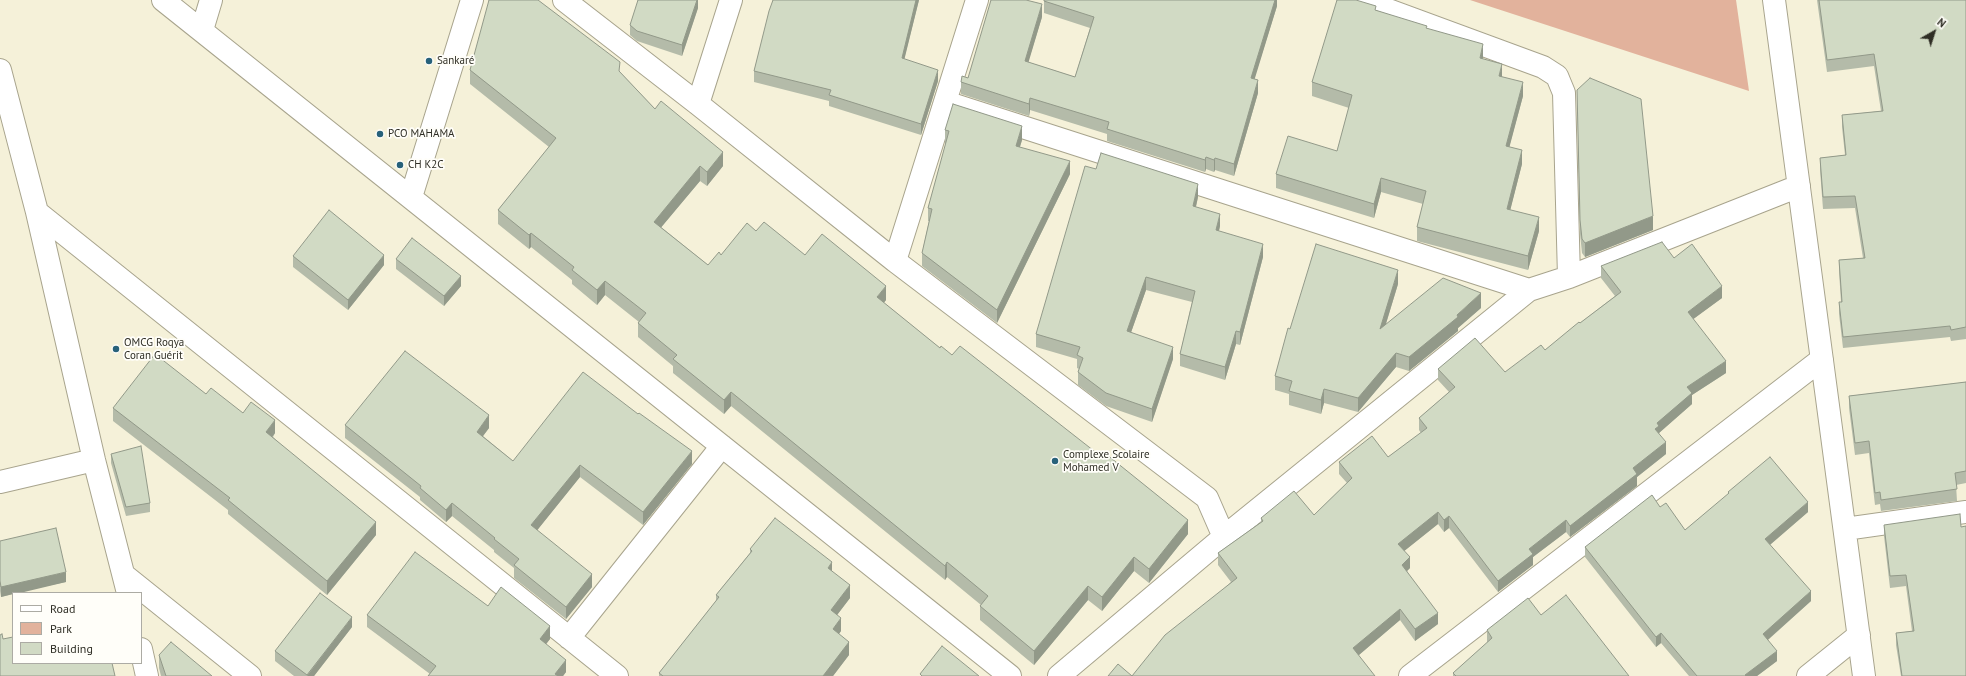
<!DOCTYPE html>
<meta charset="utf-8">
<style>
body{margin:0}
#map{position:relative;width:1966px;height:676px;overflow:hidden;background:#f5f1d9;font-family:"PT Sans",sans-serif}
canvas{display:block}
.legend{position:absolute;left:12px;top:592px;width:130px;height:72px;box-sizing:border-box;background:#fffef9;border:1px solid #acaba4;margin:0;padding:5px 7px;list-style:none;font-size:12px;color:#2f2e25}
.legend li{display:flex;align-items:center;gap:8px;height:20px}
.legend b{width:20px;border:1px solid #acaba4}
.north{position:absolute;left:1914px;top:12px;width:40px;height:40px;-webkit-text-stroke:3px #fffef9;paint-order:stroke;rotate:39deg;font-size:11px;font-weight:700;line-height:16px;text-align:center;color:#2f2e25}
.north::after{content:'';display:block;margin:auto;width:14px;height:18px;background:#2f2e25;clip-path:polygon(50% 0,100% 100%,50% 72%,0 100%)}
</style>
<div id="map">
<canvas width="1966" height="676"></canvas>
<ul class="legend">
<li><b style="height:5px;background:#fff"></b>Road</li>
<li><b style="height:11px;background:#e2b29c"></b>Park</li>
<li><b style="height:11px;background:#d1dac4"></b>Building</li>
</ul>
<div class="north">N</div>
</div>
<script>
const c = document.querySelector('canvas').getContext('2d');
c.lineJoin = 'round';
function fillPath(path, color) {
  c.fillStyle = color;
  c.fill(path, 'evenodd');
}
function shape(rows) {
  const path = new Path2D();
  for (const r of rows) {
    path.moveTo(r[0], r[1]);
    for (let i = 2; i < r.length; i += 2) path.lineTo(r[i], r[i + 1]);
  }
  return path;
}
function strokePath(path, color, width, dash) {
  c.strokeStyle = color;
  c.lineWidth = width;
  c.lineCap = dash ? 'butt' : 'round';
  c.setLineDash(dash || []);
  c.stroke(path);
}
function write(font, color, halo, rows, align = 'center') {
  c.font = font + ' "PT Sans",sans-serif';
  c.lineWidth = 3.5;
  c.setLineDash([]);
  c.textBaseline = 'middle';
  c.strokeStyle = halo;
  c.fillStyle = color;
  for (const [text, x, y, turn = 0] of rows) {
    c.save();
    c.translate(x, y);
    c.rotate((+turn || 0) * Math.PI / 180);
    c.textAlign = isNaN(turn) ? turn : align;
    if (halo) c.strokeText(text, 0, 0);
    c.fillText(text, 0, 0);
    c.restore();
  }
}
fillPath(shape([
 [1470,0,1736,0,1749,91]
]), '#e2b29c');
const minor = shape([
 [163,0,1010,676],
 [564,0,698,104,895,261,1207,498,1224,537],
 [1361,0,1543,67,1557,76,1564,93,1569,277],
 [1774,0,1864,676],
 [202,30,211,0],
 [0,70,37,212,94,460,128,593],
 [945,102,1529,290],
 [698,104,731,0],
 [411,197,472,0],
 [37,212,617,676],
 [895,261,977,0],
 [0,482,94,460],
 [1845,529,1966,512],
 [124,575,250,676],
 [569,638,722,446],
 [141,649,147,676],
 [1059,676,1224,537,1529,290,1569,277,1799,186],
 [1410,676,1822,359],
 [1808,676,1859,635]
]);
strokePath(minor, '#a8a48d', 24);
strokePath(minor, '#fff', 22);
fillPath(shape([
 [698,0,698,8,682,56,637,41,630,35,630,25],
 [773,0,919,0,904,59,938,81,921,135,829,106,829,101,754,82,754,71],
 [1044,0,1277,0,1277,6,1254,79,1258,93,1234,176,1215,170,1214,172,1206,169,1205,172,1107,141,1107,134,1030,110,1029,116,961,94,961,82,968,78,1042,17,1028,62,1075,77,1090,28,1044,13],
 [1817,0,1966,0,1966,339,1951,341,1950,337,1843,348,1839,314,1839,302,1841,302,1839,271,1839,260,1863,258,1855,208,1823,209,1820,170,1820,158,1845,155,1842,127,1842,115,1881,111,1874,66,1827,72],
 [1376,10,1427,29,1483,59,1523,96,1509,147,1522,164,1510,210,1539,231,1528,270,1417,241,1417,227,1423,204,1381,192,1374,218,1276,188,1276,174,1337,151,1349,108,1312,96,1312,82],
 [470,70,620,72,655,109,723,166,707,186,700,181,661,227,708,265,721,255,756,231,805,255,886,300,884,303,940,348,952,355,1188,534,1149,583,1134,571,1102,611,1088,600,1034,665,980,620,980,606,981,605,947,577,945,580,731,406,724,414,673,373,673,366,638,337,638,323,639,322,605,295,597,305,572,284,572,280,531,247,529,249,498,224,498,210,549,147,470,84],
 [1577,90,1653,230,1585,257,1582,253,1580,234],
 [945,130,1022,140,1020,147,1070,174,997,323,922,266,922,253,929,221,928,221,928,208,946,143,945,143],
 [1198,197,1196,207,1220,226,1219,231,1263,257,1240,345,1236,344,1225,380,1180,366,1180,354,1192,302,1146,290,1131,332,1173,359,1152,422,1106,406,1078,385,1078,372,1079,369,1077,368,1077,359,1036,347,1036,334],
 [293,256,384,265,348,310,293,267],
 [1674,258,1722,298,1693,319,1726,373,1692,395,1692,404,1659,433,1666,454,1637,477,1637,486,1570,537,1566,532,1533,557,1533,565,1498,592,1449,528,1444,532,1438,524,1404,551,1410,568,1407,571,1438,624,1415,641,1400,620,1359,655,1132,676,1231,582,1218,565,1218,553,1261,522,1261,518,1314,515,1347,483,1339,474,1339,462,1388,457,1421,433,1419,430,1419,418,1449,392,1438,380,1438,369,1505,372,1545,350,1615,296,1601,278,1601,266],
 [396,259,461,286,444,306,396,269],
 [1398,284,1386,324,1481,308,1458,328,1458,331,1409,371,1396,367,1358,412,1324,403,1321,414,1289,405,1289,394,1275,390,1275,376,1290,329],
 [1966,382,1966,483,1956,485,1957,501,1881,511,1880,504,1875,505,1869,453,1855,455,1849,408,1849,396],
 [113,408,243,413,275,433,273,437,376,535,327,595,228,514,228,510,113,421],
 [345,425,489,428,483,436,513,461,692,464,643,525,580,477,537,530,592,587,566,619,514,578,514,568,494,552,494,550,452,516,446,522,420,500,420,497,345,438],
 [111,454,150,503,150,512,126,516,111,463],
 [1728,492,1808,512,1770,545,1811,601,1768,640,1777,661,1757,676,1689,676,1661,643,1656,647,1585,557,1585,547,1660,507,1685,530,1728,495],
 [1884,525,1966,676,1901,676,1896,645,1896,633,1912,631,1906,586,1890,588,1884,536],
 [0,541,66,582,13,593,13,594,1,597,0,591],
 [750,549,832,571,850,598,837,615,841,631,839,634,849,655,833,676,659,676,659,673,716,601,716,595,750,553],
 [488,606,550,639,546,644,566,672,563,676,428,676,430,674,367,627,367,615],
 [1541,615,1629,676,1453,676,1453,673,1487,643,1487,630],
 [352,627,314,676,294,676,275,661,275,651],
 [159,655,212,676,161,676,159,668]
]), '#b4bba9');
fillPath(shape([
 [697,0,698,0,698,8,682,56,682,45],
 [916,0,919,0,902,69,902,58],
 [1275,0,1277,0,1277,6,1251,91,1251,78],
 [1042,4,1042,17,1025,74,1025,61],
 [1483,44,1483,58,1480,72,1480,58],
 [1502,64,1502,78,1499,76],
 [938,70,938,81,921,135,921,124],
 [1258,80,1258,93,1234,176,1234,164],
 [1523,82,1523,96,1506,160,1506,146],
 [1030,98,1030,110,1029,116,1029,104],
 [1022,126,1022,140,1016,159,1016,146],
 [1522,150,1522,164,1507,223,1507,209],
 [723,152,723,166,707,186,707,172],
 [1206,157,1206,169,1205,172,1205,160],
 [1215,158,1215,170,1214,172,1214,160],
 [1070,161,1070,174,997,323,997,310],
 [700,166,700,181,654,236,654,222],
 [1381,178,1381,192,1374,218,1374,204],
 [1198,184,1198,197,1193,219,1193,206],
 [1220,214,1220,226,1216,243,1216,230],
 [1653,216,1653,230,1585,257,1585,243],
 [1539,217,1539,231,1528,270,1528,256],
 [531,233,531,247,529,249,529,235],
 [1263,244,1263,257,1240,345,1240,332],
 [384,255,384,265,348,310,348,300],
 [1398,270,1398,284,1380,343,1380,329],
 [461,276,461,286,444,306,444,296],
 [1146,277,1146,290,1127,344,1127,331],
 [605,281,605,295,597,305,597,290],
 [886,286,886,300,877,311,877,297],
 [1722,286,1722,298,1688,323,1688,312],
 [1481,293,1481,308,1458,328,1458,331,1409,371,1409,357,1457,315],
 [1236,331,1236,344,1225,380,1225,367],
 [1173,347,1173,359,1152,422,1152,409],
 [1396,353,1396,367,1358,412,1358,398],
 [1726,361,1726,373,1692,395,1692,404,1659,433,1659,437,1655,429,1657,423,1687,387],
 [1324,389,1324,403,1321,414,1321,400],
 [731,392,731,406,724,414,724,400],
 [489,415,489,428,477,444,477,432],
 [275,420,275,433,266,445,266,432],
 [1666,442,1666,454,1637,477,1637,486,1570,537,1570,526,1633,468],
 [692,451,692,464,643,525,643,512],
 [580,465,580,477,531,538,531,525],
 [1808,502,1808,512,1765,549,1765,539],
 [452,503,452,516,446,522,446,510],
 [1438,512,1438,524,1398,556,1398,544],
 [1449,516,1449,528,1444,532,1444,520],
 [1188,520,1188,534,1149,583,1149,569],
 [1566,520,1566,532,1533,557,1533,565,1498,592,1498,581,1529,549],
 [376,522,376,535,327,595,327,581],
 [1134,557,1134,571,1102,611,1102,597],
 [1410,557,1410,568,1402,576,1402,565],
 [832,562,832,575,828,568],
 [947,562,947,577,945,580,945,566],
 [66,572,66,582,20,593,13,593,13,594,1,597,1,587],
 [592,574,592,587,566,619,566,607],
 [850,585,850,598,831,623,831,610],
 [1088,586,1088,600,1034,665,1034,651],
 [1811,591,1811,601,1763,644,1763,634],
 [1400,609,1400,620,1353,660,1353,648],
 [1438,613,1438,624,1415,641,1415,629],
 [352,617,352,627,314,676,307,676],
 [841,618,841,631,833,642,833,629],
 [550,626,550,639,540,652,540,639],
 [1661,633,1661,643,1656,647,1656,637],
 [849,642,849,655,833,676,823,676],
 [1777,651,1777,661,1757,676,1745,676,1745,675],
 [566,660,566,672,563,676,555,676,555,674]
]), '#929989');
const building = shape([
 [489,0,538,0,620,62,619,71,655,109,661,101,723,152,707,172,700,166,654,222,708,265,719,252,721,255,747,223,756,231,764,222,805,255,822,234,886,286,877,297,940,348,941,346,952,355,960,346,1103,458,1106,454,1188,520,1149,569,1134,557,1102,597,1088,586,1034,651,980,606,988,596,947,562,945,566,731,392,724,400,673,359,677,355,638,323,646,313,605,281,597,290,572,270,574,267,531,233,529,235,498,210,556,138,470,70,489,0],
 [638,0,697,0,682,45,637,31,630,25,638,0],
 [773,0,916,0,902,58,938,70,921,124,829,95,831,90,754,71,769,11,773,0],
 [991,0,1026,0,1042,4,1025,61,1075,77,1094,17,1044,1,1044,0,1275,0,1251,78,1258,80,1234,164,1215,158,1214,160,1206,157,1205,160,1107,129,1109,122,1030,98,1029,104,961,82,962,76,968,78,991,0],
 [1337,0,1356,0,1376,6,1375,10,1427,26,1426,28,1483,44,1480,58,1502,64,1499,76,1523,82,1506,146,1522,150,1507,209,1539,217,1528,256,1417,227,1426,191,1381,178,1374,204,1276,174,1288,136,1337,151,1352,95,1312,82,1337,0],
 [1819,0,1966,0,1966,327,1951,330,1950,326,1843,337,1839,302,1842,302,1839,260,1865,258,1855,196,1823,197,1820,158,1846,155,1842,115,1883,111,1874,54,1827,60,1819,0],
 [1590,78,1641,99,1653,216,1585,243,1582,239,1580,220,1577,90,1590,78],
 [953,104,1022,126,1016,146,1070,161,997,310,922,253,932,209,928,208,949,131,945,130,953,104],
 [1101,153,1198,184,1193,206,1220,214,1216,230,1263,244,1240,332,1236,331,1225,367,1180,354,1195,291,1146,277,1127,331,1173,347,1152,409,1106,393,1078,372,1083,358,1077,355,1080,347,1036,334,1085,166,1096,169,1101,153],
 [329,210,384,255,348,300,293,256,329,210],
 [412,238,461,276,444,296,396,259,412,238],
 [1662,242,1674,258,1692,244,1722,286,1688,312,1726,361,1687,387,1692,393,1657,423,1659,426,1655,429,1666,442,1633,468,1637,474,1570,526,1566,520,1529,549,1533,554,1498,581,1449,516,1444,520,1438,512,1398,544,1410,557,1402,565,1438,613,1415,629,1400,609,1353,648,1375,676,1108,676,1118,664,1132,676,1165,635,1237,578,1218,553,1263,521,1261,518,1294,491,1314,515,1352,478,1339,462,1372,436,1388,457,1427,428,1419,418,1455,387,1438,369,1475,338,1505,372,1541,345,1545,350,1579,322,1580,323,1621,292,1601,266,1662,242],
 [1316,244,1398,270,1380,329,1443,278,1481,293,1457,315,1458,317,1409,357,1396,353,1358,398,1324,389,1321,400,1289,391,1292,381,1275,376,1288,328,1290,329,1316,244],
 [405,351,489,415,477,432,513,461,583,372,638,414,639,413,692,451,643,512,580,465,531,525,592,574,566,607,514,565,519,559,494,539,495,538,452,503,446,510,420,488,421,486,345,425,405,351],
 [155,354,206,394,211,388,243,413,251,402,275,420,266,432,376,522,327,581,228,500,230,498,113,408,155,354],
 [1966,382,1966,471,1955,473,1957,489,1881,500,1880,492,1875,493,1869,441,1855,443,1849,396,1966,382],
 [141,446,150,503,126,507,111,454,141,446],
 [1770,457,1808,502,1765,539,1811,591,1763,634,1777,651,1745,675,1746,676,1697,676,1661,633,1656,637,1585,547,1652,495,1660,507,1666,503,1685,530,1729,493,1728,492,1770,457],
 [1960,514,1961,527,1966,526,1966,676,1902,676,1896,633,1914,631,1906,575,1890,576,1884,525,1960,514],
 [775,518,832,562,828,568,850,585,831,610,841,618,833,629,849,642,823,676,663,676,659,673,719,597,716,595,752,551,750,549,775,518],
 [56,528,66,572,1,587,0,581,0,541,56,528],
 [415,552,488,606,501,587,550,626,540,639,566,660,555,674,558,676,428,676,436,666,367,615,415,552],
 [320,593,352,617,307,675,275,651,320,593],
 [1566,595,1629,676,1456,676,1453,673,1492,638,1487,630,1528,598,1541,615,1566,595],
 [2,634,3,639,13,637,13,663,112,663,115,676,0,676,0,635,2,634],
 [171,642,212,676,166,676,159,655,171,642],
 [942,646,979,676,922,676,920,674,942,646]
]);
fillPath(building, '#d1dac4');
strokePath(building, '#929989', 1);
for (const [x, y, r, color] of [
 [429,61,4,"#27617a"],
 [380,134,4,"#27617a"],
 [400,165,4,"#27617a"],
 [116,349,4,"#27617a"],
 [1055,461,4,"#27617a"]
]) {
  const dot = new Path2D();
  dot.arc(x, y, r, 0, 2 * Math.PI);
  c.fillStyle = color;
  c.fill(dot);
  strokePath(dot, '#fffef9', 1.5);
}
write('11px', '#2f2e25', '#fffef9', [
 ["Sankaré",437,61],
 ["PCO MAHAMA",388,134],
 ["CH K2C",408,165],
 ["OMCG Roqya",124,343],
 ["Coran Guérit",124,356],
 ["Complexe Scolaire",1063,455],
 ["Mohamed V",1063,468]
], 'left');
</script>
